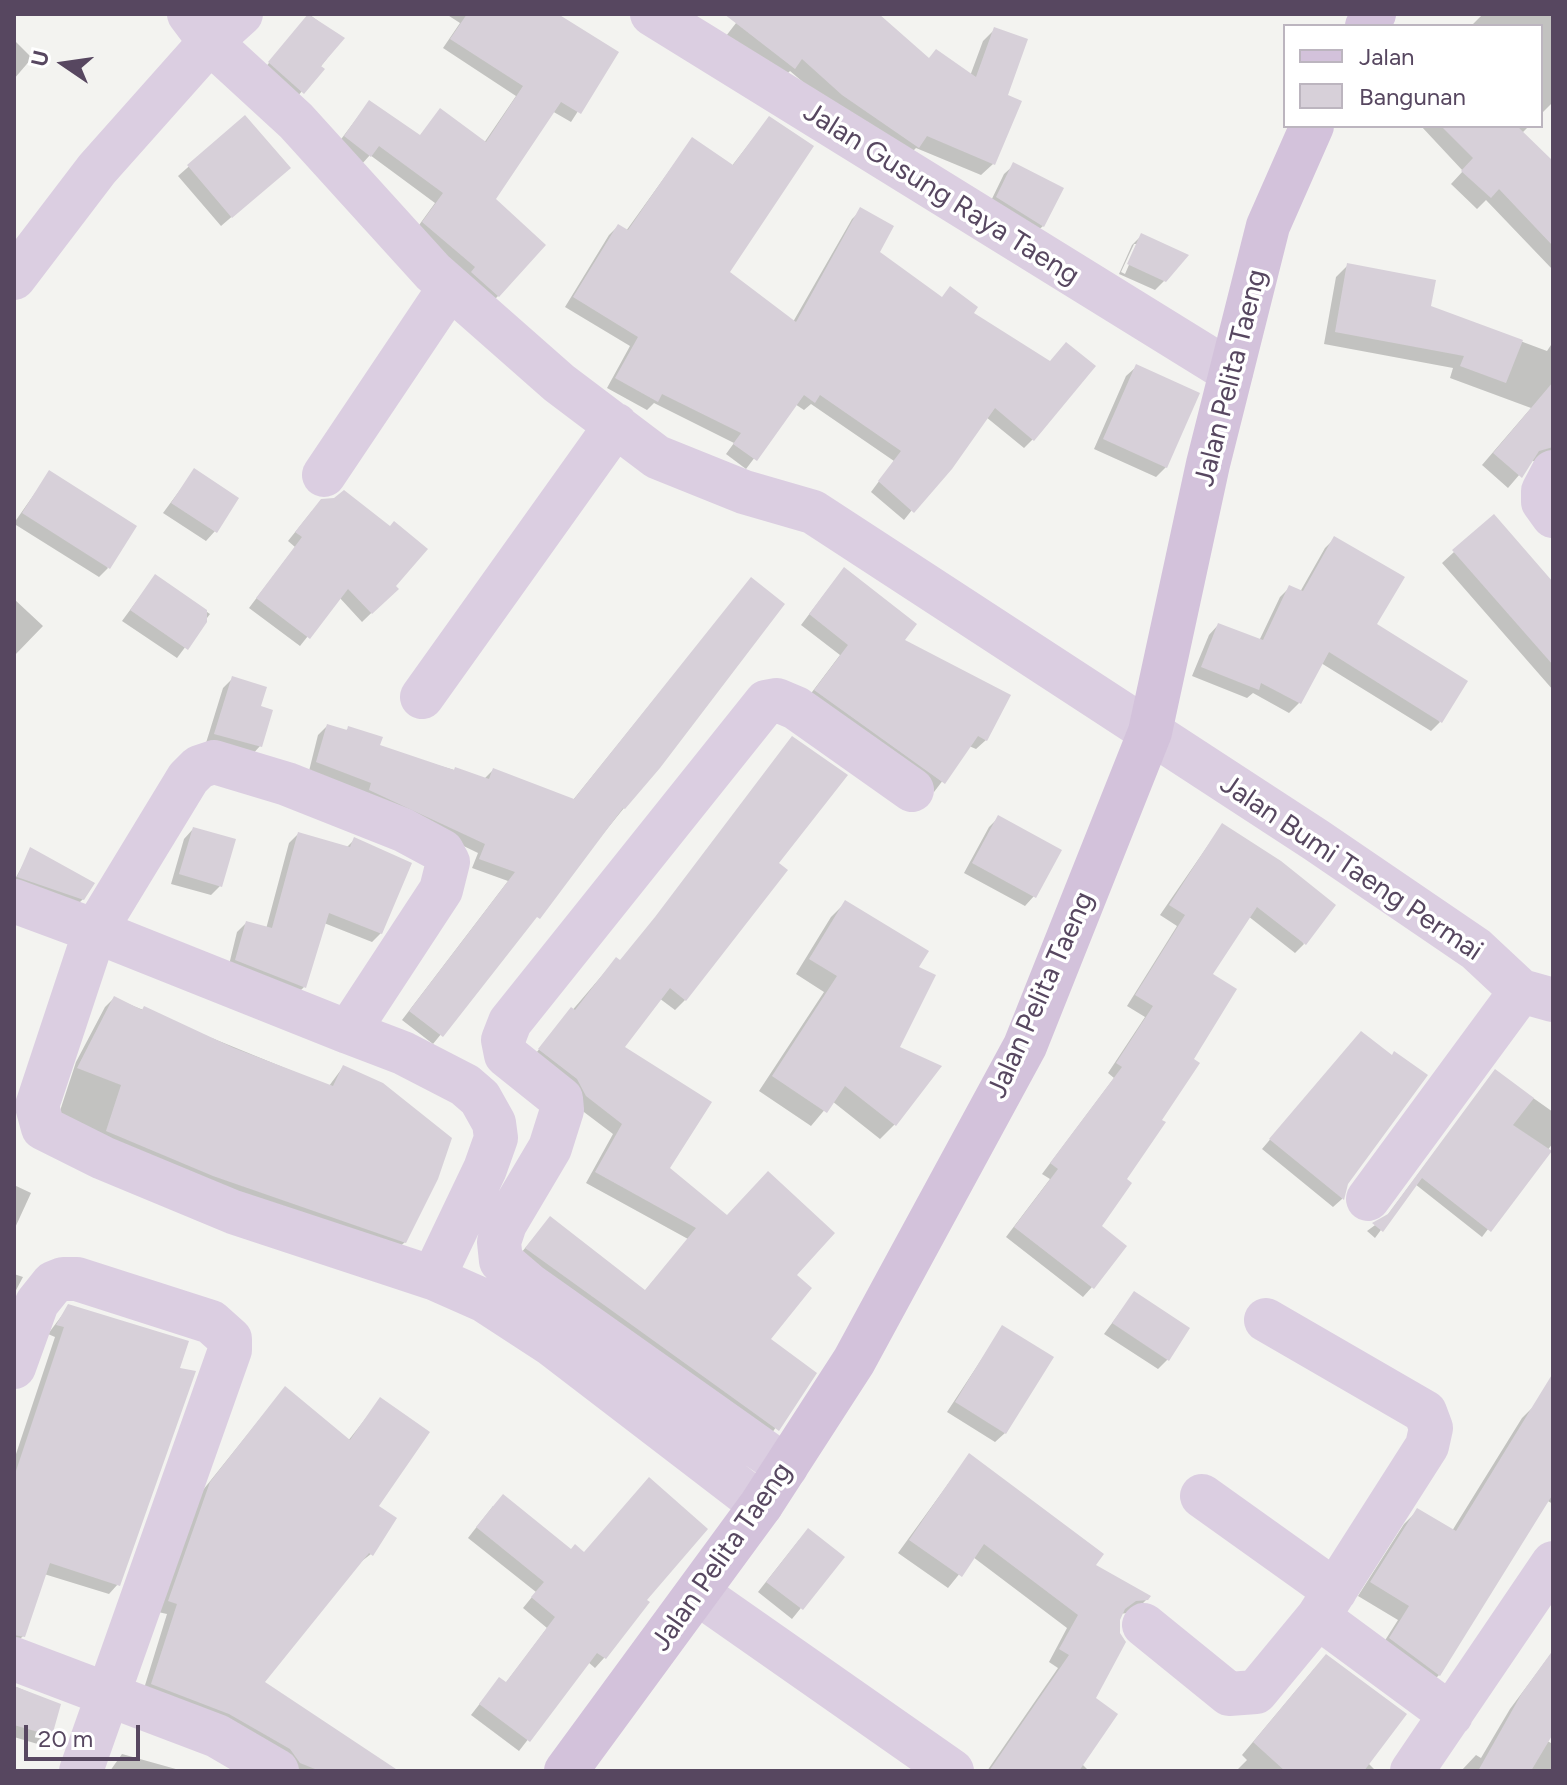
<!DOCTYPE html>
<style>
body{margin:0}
#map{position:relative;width:1567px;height:1785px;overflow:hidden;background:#f3f3f0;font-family:Figtree,sans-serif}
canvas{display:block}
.frame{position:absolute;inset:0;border:16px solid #574760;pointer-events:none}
.legend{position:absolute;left:1283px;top:24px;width:260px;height:104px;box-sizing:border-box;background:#fff;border:2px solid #bcb5bf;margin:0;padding:10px 14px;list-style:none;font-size:24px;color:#574760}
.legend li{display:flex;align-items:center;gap:16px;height:40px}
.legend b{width:40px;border:2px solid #bcb5bf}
.north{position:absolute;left:24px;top:24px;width:80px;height:80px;-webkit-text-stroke:6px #fff;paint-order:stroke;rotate:283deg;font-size:22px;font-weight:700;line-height:32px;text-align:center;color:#574760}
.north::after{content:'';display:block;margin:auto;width:28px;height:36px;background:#574760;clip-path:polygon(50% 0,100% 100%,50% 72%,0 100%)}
.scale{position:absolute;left:24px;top:1725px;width:116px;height:36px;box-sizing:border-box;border:4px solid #574760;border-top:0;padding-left:10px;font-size:24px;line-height:28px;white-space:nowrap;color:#574760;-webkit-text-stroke:6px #fff;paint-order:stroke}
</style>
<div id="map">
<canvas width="1567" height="1785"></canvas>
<div class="frame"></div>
<ul class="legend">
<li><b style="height:10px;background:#d3c2db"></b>Jalan</li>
<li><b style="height:22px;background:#d7d0d9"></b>Bangunan</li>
</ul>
<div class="north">U</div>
<div class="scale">20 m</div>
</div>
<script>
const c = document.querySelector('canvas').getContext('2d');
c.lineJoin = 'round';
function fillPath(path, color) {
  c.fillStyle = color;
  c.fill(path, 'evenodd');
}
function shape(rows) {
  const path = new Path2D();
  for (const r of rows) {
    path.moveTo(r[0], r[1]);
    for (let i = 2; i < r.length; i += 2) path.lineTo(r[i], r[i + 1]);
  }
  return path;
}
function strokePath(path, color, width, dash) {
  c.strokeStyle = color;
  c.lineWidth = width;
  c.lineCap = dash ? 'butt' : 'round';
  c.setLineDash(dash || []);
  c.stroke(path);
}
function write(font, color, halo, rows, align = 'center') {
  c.font = font + ' Figtree,sans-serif';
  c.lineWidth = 7;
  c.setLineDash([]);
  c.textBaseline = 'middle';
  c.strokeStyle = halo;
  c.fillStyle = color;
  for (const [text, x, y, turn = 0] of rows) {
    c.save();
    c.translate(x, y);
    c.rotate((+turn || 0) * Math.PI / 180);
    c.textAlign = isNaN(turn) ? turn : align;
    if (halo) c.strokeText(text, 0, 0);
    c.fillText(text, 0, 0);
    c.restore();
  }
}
fillPath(shape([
 [446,14,556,14,616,52,571,122,552,111,493,199,498,296,489,305,414,232,435,203,370,155,361,165,336,146,369,102,419,137,440,111,484,143,516,96,443,48,460,23],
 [743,14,876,14,928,60,970,76,983,41,995,29,1005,97,993,164,981,175,916,148,906,158,831,106,790,71,782,79,726,36],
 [1483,14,1553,14,1553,102,1541,114,1541,26,1471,26],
 [310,15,342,39,295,100,263,70],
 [14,40,32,58,14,79],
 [244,118,278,177,221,226,178,176],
 [769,118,727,273,793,322,852,219,861,210,877,252,941,298,971,314,1033,439,1024,448,986,417,904,520,871,492,894,461,811,404,804,410,795,404,746,469,726,454,734,443,654,403,647,410,607,388,630,346,565,307,609,235,618,226,626,231,692,139,731,167],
 [1421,126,1529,126,1522,133,1553,183,1553,270,1486,200,1477,209,1451,184,1463,171],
 [1014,165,1043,226,1033,235,988,207,1004,174],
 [1141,236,1165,280,1155,290,1119,274,1132,245],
 [1134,244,1138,244,1125,274,1121,272],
 [1348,265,1429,307,1547,351,1553,342,1553,462,1531,461,1508,488,1482,465,1531,408,1450,378,1453,368,1324,344,1336,277],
 [1136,367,1166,467,1156,477,1094,449,1126,376],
 [194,471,215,531,206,541,163,513],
 [49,473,108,568,99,577,16,525,14,531,14,523],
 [312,511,396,589,362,622,339,597,300,646,249,608,295,547,288,541],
 [1334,539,1374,625,1440,722,1431,731,1321,663,1299,703,1289,713,1253,693,1247,698,1192,676,1209,635,1218,625,1259,641,1280,597,1290,587,1300,592,1325,548],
 [1454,552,1553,585,1553,690,1442,563],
 [155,576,210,614,177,658,122,621],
 [835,580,902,640,986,740,976,749,969,746,934,792,806,700,840,655,801,625],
 [743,589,624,808,433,1044,402,1020,508,881,472,868,478,853,309,771,318,735,327,726,345,731,349,728,378,747,484,779,493,770,573,800],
 [14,599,43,626,14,656],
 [233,678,258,708,260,746,251,756,206,743,223,688],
 [999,817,1034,896,1025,906,964,873,989,827],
 [1222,825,1304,944,1295,953,1248,916,1210,974,1124,1179,1099,1227,1092,1287,1083,1297,1006,1237,1050,1179,1042,1174,1114,1078,1108,1073,1145,1017,1127,1006,1177,926,1160,915],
 [193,829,220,886,211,895,171,884,184,839],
 [298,834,346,848,354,840,381,933,372,942,324,923,304,987,295,996,228,969,237,932,246,923,266,929,289,843],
 [31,850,83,899,78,904,14,881],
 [776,863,685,1000,675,1010,659,998,622,1047,667,1169,794,1275,768,1339,814,1373,767,1440,516,1259,541,1229,644,1292,688,1239,586,1183,613,1134,576,1106,530,1060,616,959,619,962],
 [846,902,916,968,897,1048,895,1124,880,1139,832,1101,811,1126,759,1091,824,992,796,974,831,917],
 [114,998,329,1086,343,1067,405,1242,395,1251,230,1194,57,1120,76,1062,105,1007],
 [1352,1043,1391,1057,1342,1199,1333,1207,1262,1149],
 [1495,1071,1553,1112,1553,1143,1482,1237,1415,1184,1375,1238,1367,1231,1386,1217],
 [14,1185,31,1193,14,1230],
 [14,1274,23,1277,14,1294],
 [1134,1293,1168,1359,1158,1369,1104,1334],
 [69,1306,118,1584,109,1594,44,1574,24,1635,14,1645,14,1460,55,1337,48,1334],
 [1002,1328,1005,1433,995,1442,947,1412],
 [275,1400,348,1441,380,1400,376,1507,394,1519,371,1554,358,1564,262,1682,375,1771,287,1771,142,1695,167,1614,158,1612,199,1495],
 [1536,1404,1553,1415,1553,1504,1546,1500,1439,1675,1426,1688,1377,1653,1398,1620,1358,1596,1404,1524,1417,1511,1452,1531,1522,1418],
 [969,1455,1093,1565,1147,1599,1134,1612,1120,1614,1093,1699,1082,1764,1089,1771,987,1771,1058,1668,1049,1662,1067,1628,973,1557,948,1588,898,1553],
 [493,1506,648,1603,604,1658,595,1668,588,1662,519,1751,471,1715,499,1679,505,1684,547,1628,523,1608,536,1592,468,1538],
 [799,1540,842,1557,792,1619,758,1592],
 [1553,1651,1553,1732,1547,1741,1553,1744,1553,1771,1461,1771,1476,1755,1481,1758,1510,1709],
 [1314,1669,1368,1763,1376,1771,1236,1771,1247,1760,1242,1755],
 [14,1686,59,1705,50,1735,41,1745,14,1737],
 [122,1754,183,1771,110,1771]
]), '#0003');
fillPath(shape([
 [308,14,345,38,321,66,325,69,304,94,268,62],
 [467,14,558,14,619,52,581,114,561,102,496,199,546,245,499,297,471,272,475,267,422,222,443,193,379,146,371,157,344,136,369,100,420,135,440,108,486,142,523,86,450,39],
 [724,14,879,14,929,58,936,49,976,77,994,27,1028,39,1008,95,1022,101,995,165,927,136,919,148,842,95,802,59,795,69],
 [245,115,291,168,232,218,187,165],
 [769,116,814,146,730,272,796,322,860,207,894,226,880,252,942,297,950,286,978,307,974,313,1050,361,1066,342,1096,366,1034,441,995,408,952,469,914,513,878,481,901,451,820,395,815,403,804,395,757,461,733,444,741,433,662,394,658,402,615,378,638,337,573,297,618,224,628,230,692,137,733,165],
 [1441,126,1517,126,1553,161,1553,246,1499,189,1491,198,1461,171,1473,158],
 [1013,162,1064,188,1044,227,996,197],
 [1141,233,1189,255,1166,282,1127,264],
 [1347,263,1436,280,1431,306,1523,340,1506,383,1460,366,1464,356,1335,332],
 [1136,364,1200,393,1167,468,1103,439],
 [1553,382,1553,447,1539,451,1522,478,1493,453],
 [194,468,239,498,217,533,171,503],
 [49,470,137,526,110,569,22,513],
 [344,490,390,526,394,521,428,549,396,586,399,589,372,614,348,589,310,639,256,598,302,537,295,532,321,499,334,498],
 [1494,514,1553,582,1553,665,1452,550],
 [1334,536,1405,577,1377,624,1468,681,1442,723,1329,652,1301,704,1261,683,1259,690,1201,667,1218,623,1263,640,1289,585,1303,591],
 [844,567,917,624,905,640,1011,695,987,741,978,736,945,784,814,690,848,645,809,614],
 [155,574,207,610,207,622,188,650,130,610],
 [751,577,785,604,660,768,625,809,623,808,540,919,537,917,443,1037,409,1011,515,872,479,859,485,844,369,790,371,783,316,762,327,724,347,730,348,726,383,737,380,745,454,770,455,767,489,779,493,768,574,799],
 [232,676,267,687,261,706,273,710,262,747,214,734],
 [792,736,848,775,779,863,788,870,686,1001,670,988,625,1047,712,1102,670,1168,727,1215,768,1171,835,1233,797,1275,812,1288,771,1339,817,1373,779,1431,525,1248,550,1216,645,1290,696,1228,595,1172,622,1124,586,1096,577,1079,538,1049,571,1007,575,1010,616,957,620,960,655,917],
 [998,815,1062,850,1036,898,972,863],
 [1222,823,1281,861,1336,905,1306,945,1257,907,1213,974,1237,989,1194,1059,1200,1063,1162,1120,1166,1122,1127,1179,1132,1183,1102,1226,1127,1246,1094,1289,1014,1227,1058,1169,1050,1163,1122,1067,1116,1063,1153,1006,1135,995,1185,915,1169,905],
 [193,827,236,839,222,887,179,874],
 [298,832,350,847,354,837,412,863,382,934,329,913,306,988,235,960,246,921,272,928],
 [30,847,95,883,84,900,17,877],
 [845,900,929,951,919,967,936,975,900,1047,942,1066,896,1126,845,1086,827,1113,772,1076,837,976,809,959],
 [114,996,142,1010,144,1006,234,1048,333,1086,343,1065,383,1083,452,1138,438,1179,406,1243,213,1176,106,1131,121,1085,77,1068],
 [1361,1031,1392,1055,1394,1051,1428,1075,1348,1184,1344,1200,1269,1139],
 [1495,1069,1534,1098,1513,1125,1552,1151,1491,1232,1422,1178,1383,1232,1372,1223,1388,1214],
 [1134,1291,1190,1328,1169,1361,1112,1323],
 [68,1304,189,1341,180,1368,196,1371,120,1586,50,1563,25,1637,14,1635,14,1477,64,1327,56,1325],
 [1002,1325,1054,1357,1006,1434,955,1402],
 [1553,1373,1553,1494,1440,1676,1389,1638,1409,1606,1370,1582,1417,1508,1456,1531],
 [285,1386,350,1440,380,1397,430,1432,379,1506,397,1518,373,1556,369,1553,265,1682,399,1771,320,1771,300,1763,290,1749,229,1714,151,1684,177,1604,168,1601,210,1482],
 [969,1453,1104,1554,1096,1565,1151,1596,1148,1600,1136,1601,1125,1609,1120,1620,1120,1633,1126,1642,1096,1698,1118,1714,1079,1771,989,1771,1069,1655,1059,1649,1078,1615,984,1544,962,1577,909,1540],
 [649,1477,708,1529,647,1600,650,1602,606,1659,597,1653,530,1742,479,1704,499,1677,506,1682,555,1617,531,1597,544,1582,476,1527,503,1494,571,1549,575,1544,584,1552],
 [808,1528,845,1557,803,1610,766,1582],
 [1553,1650,1553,1734,1531,1771,1478,1771,1522,1693],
 [1326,1654,1407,1714,1364,1771,1285,1771,1253,1742],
 [14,1686,61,1704,52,1736,14,1725]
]), '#d7d0d9');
strokePath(shape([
 [189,14,210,42,296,121,433,272,559,383,657,457,744,492,813,512,1316,840,1476,949,1521,991,1553,1000],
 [652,14,1231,372],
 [14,278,97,169,210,42,241,14],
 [1553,472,1543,491,1543,502,1553,516],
 [324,475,450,287],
 [422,697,616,425],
 [14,901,95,931,348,1032,441,890,448,862,442,851,403,830,287,784,214,762,199,767,188,778,95,931,37,1106,43,1128,103,1158,233,1212,433,1278,485,1301,551,1344,761,1505],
 [348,1032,403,1053,465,1085,480,1098,494,1123,496,1138,485,1169,433,1278],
 [1368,1199,1521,991],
 [14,1367,37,1303,53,1283,63,1279,77,1279,211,1322,230,1339,230,1350,81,1771],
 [786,1467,529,1285,501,1261,499,1242,505,1224,550,1148,562,1110,561,1099,506,1055,503,1040,510,1022,766,702,777,700,796,708,912,790],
 [1202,1496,1335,1591],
 [699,1594,952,1771],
 [1318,1617,1451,1715],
 [1144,1625,1229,1694,1256,1692,1318,1617,1427,1446,1431,1428,1425,1412,1266,1320],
 [14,1659,217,1736,277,1771],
 [1412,1771,1553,1563]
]), '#dbcee1', 44);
strokePath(shape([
 [1367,26,1374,14],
 [566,1771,761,1505,854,1361,1025,1046,1150,732,1208,464,1268,226,1312,126]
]), '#d3c2db', 44);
write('28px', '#574760', '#fff', [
 ["Jalan Gusung Raya Taeng",941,194,32],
 ["Jalan Pelita Taeng",1231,378,-76],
 ["Jalan Bumi Taeng Permai",1351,868,34],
 ["Jalan Pelita Taeng",1041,995,-66],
 ["Jalan Pelita Taeng",722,1557,-55]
]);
</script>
